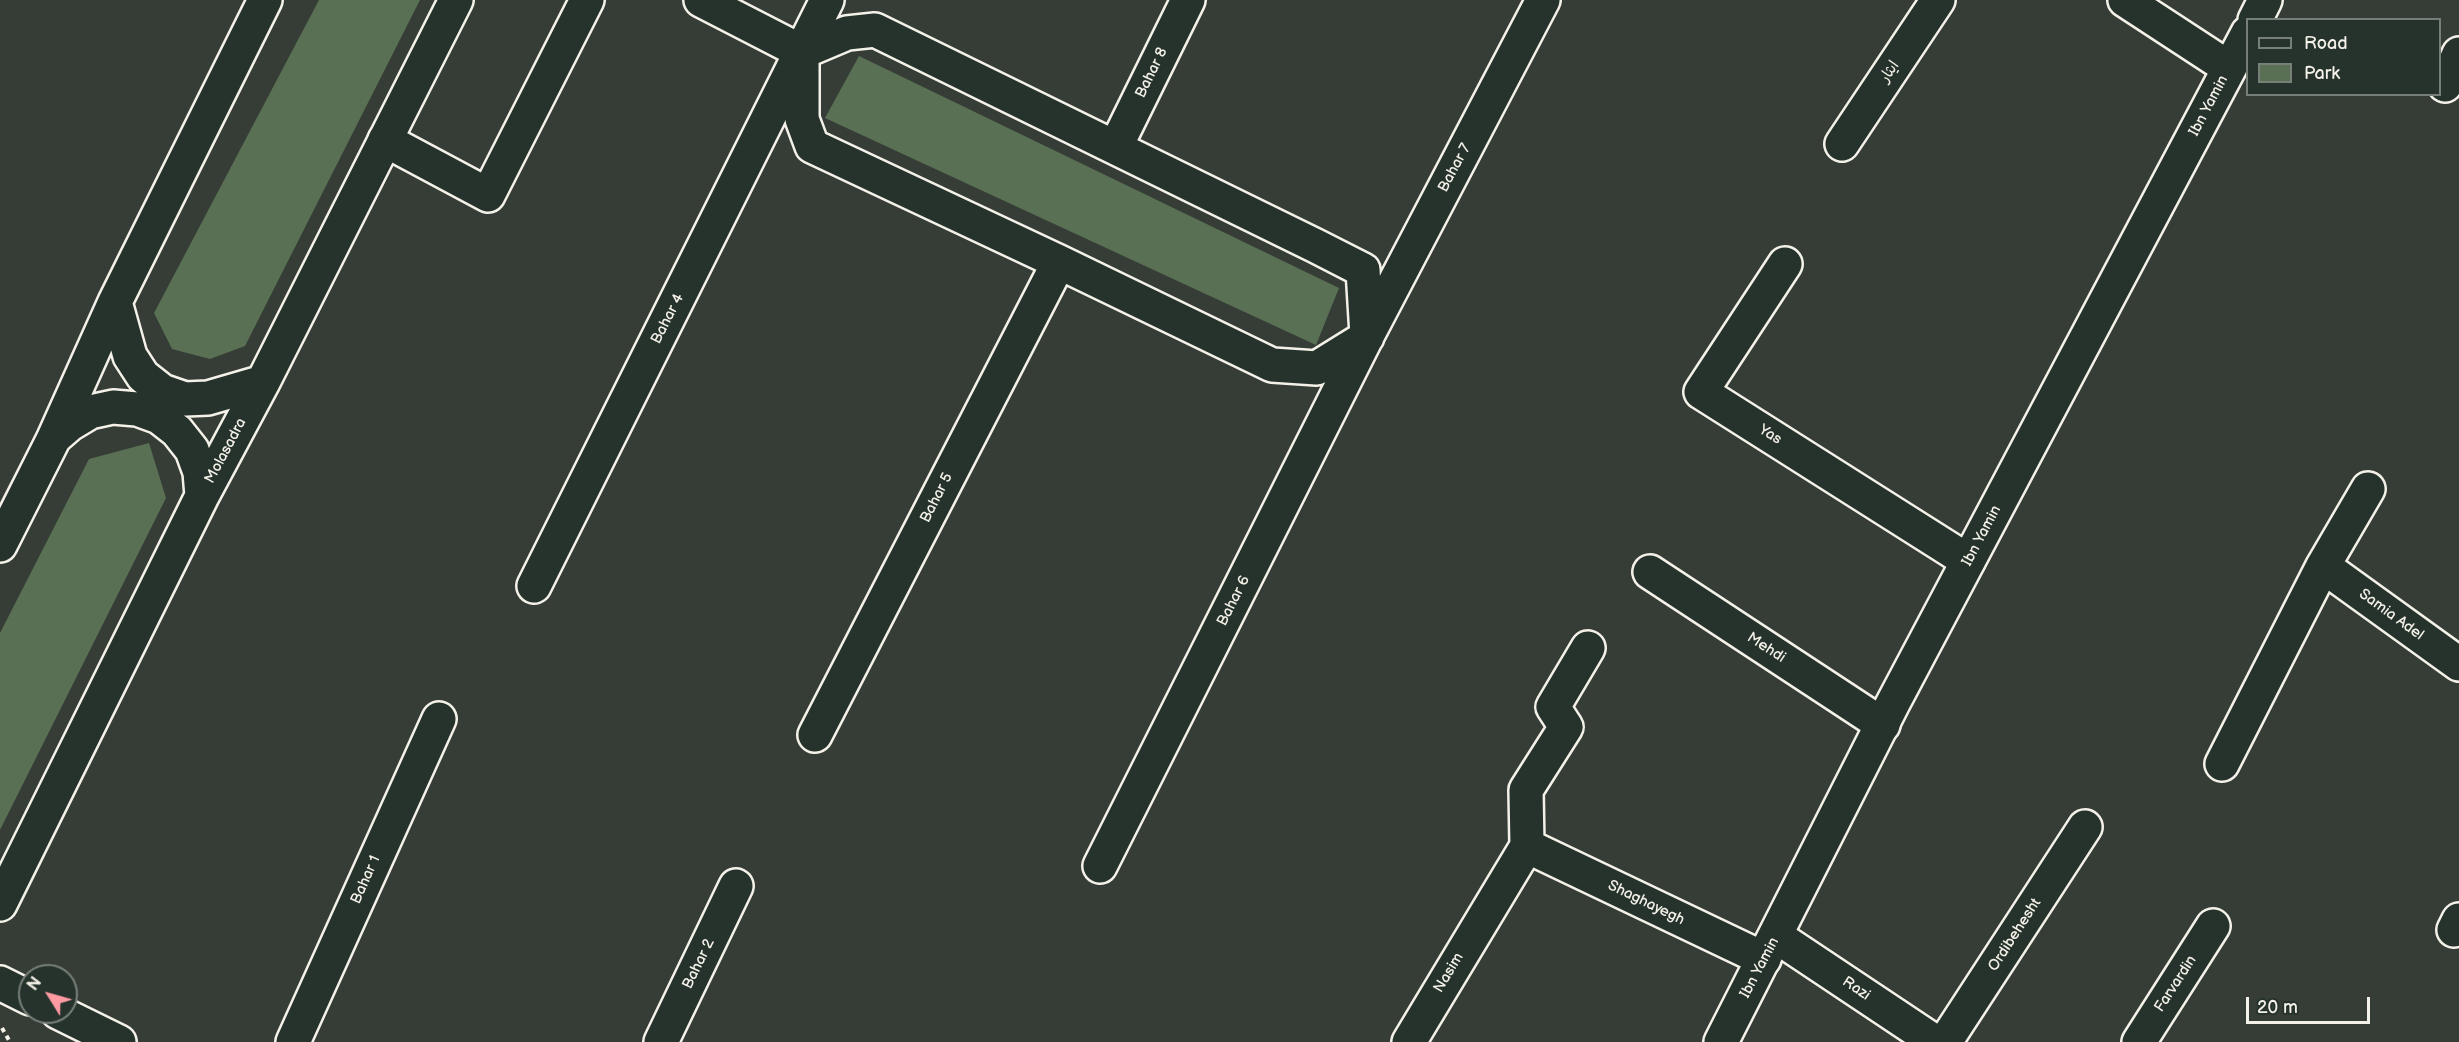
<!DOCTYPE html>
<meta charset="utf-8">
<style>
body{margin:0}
#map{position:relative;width:2459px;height:1042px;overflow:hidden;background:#353d36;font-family:"Balsamiq Sans",sans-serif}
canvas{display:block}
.legend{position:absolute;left:2246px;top:18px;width:195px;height:78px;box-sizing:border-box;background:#26332d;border:2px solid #787f78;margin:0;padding:8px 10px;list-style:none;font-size:18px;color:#f4f1e8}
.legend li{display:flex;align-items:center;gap:12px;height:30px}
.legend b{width:30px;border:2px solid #787f78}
.north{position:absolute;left:18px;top:964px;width:60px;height:60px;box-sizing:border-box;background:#26332d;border:2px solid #787f78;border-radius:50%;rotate:307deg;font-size:16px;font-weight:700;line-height:24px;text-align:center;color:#f4f1e8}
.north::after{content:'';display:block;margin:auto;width:21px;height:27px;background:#ff9aa2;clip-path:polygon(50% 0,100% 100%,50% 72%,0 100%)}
.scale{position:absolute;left:2246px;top:997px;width:124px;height:27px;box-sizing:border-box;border:3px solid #f4f1e8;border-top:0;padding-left:8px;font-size:18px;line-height:21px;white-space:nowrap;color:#f4f1e8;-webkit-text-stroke:4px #26332d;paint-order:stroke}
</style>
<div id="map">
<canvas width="2459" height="1042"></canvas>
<ul class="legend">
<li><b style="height:8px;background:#26332d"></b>Road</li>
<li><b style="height:16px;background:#5a7054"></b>Park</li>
</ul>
<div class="north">N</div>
<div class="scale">20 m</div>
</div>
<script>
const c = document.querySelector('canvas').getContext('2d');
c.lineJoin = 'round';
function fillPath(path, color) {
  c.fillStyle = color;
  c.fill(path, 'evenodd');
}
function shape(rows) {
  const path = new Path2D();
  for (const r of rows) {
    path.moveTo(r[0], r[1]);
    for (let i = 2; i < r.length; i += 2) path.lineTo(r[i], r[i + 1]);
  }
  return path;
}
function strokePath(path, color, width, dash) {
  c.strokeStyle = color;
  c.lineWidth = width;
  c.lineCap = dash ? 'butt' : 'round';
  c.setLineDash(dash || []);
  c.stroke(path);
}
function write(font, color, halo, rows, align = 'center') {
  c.font = font + ' "Balsamiq Sans","Playpen Sans Arabic",sans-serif';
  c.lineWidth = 5;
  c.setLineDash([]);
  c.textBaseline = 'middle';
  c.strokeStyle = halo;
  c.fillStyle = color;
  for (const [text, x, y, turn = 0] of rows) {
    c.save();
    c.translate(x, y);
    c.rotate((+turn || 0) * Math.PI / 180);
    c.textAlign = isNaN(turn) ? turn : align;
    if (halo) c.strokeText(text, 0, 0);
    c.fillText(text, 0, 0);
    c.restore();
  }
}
fillPath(shape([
 [319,0,420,0,245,346,210,359,172,349,154,313],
 [859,56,1339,288,1316,345,825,118],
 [149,443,166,498,0,830,0,633,89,459]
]), '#5a7054');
const street = shape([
 [701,0,802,52,847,33,875,30,1316,246,1363,270,1367,335],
 [2125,0,2229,68],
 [802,52,802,119,812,146,1059,262,1272,365,1317,368,1367,337],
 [2445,85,2459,54],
 [385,140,488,195,587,0],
 [1842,144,1938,0],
 [1116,146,1188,0],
 [1785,264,1701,392,1968,561],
 [2323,566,2459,664],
 [1650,572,1883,725],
 [534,586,827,0],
 [815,735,1059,262],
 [2222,764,2323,566,2368,489],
 [1527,846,1764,959],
 [1100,866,1367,336,1543,0],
 [2454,930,2459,920],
 [1776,936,1935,1042],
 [0,983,30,998],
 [58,1012,119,1042],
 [293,1042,439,719],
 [661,1042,736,886],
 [1409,1042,1527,846,1526,790,1566,727,1553,707,1588,648],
 [1945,1042,2085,827],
 [2139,1042,2213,926]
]);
const secondary = shape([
 [2255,20,2265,0],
 [115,302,130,356,143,376,162,391,185,399,208,398,263,382],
 [55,437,70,424,90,412,113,407,137,409,159,417,177,431,192,450,200,472,202,496],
 [0,545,53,440,115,302,265,0],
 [0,904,202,496,263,382,456,0],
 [1721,1042,1893,703,2248,33]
]);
strokePath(street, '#f4f1e8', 38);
strokePath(secondary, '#f4f1e8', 38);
strokePath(shape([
 [2,1028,10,1042]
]), '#f4f1e8', 4, [4.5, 4.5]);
strokePath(street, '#26332d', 33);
strokePath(secondary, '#26332d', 33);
write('15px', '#f4f1e8', '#26332d', [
 ["ایثار",1890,72,-56],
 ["Bahar 8",1152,73,-64],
 ["Ibn Yamin",2209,106,-62],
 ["Bahar 7",1455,168,-62],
 ["Bahar 4",668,319,-63],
 ["Yas",1770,435,32],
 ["Molasadra",226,451,-62],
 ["Bahar 5",937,498,-63],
 ["Ibn Yamin",1982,536,-62],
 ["Bahar 6",1234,601,-63],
 ["Samia Adel",2391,615,36],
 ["Mehdi",1766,648,33],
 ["Bahar 1",366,880,-66],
 ["Shaghayegh",1646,903,26],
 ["Ordibehesht",2015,935,-57],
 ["Bahar 2",699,964,-64],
 ["Ibn Yamin",1760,968,-62],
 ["Nasim",1449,973,-59],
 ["Farvardin",2176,984,-57],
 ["Razi",1856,989,34]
]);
</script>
